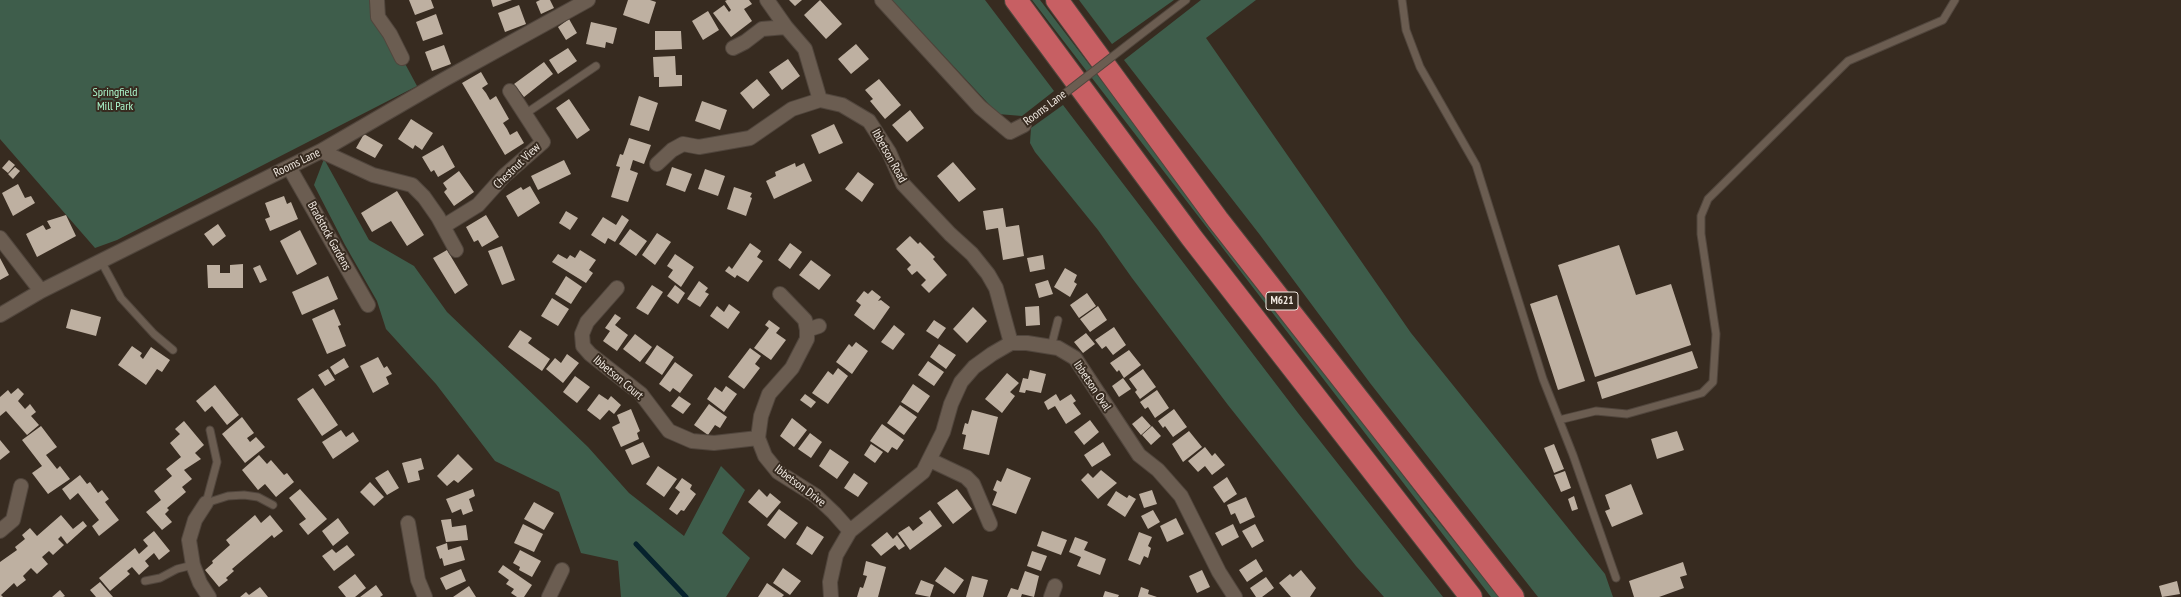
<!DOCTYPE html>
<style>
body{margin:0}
canvas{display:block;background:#372b20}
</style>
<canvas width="2181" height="597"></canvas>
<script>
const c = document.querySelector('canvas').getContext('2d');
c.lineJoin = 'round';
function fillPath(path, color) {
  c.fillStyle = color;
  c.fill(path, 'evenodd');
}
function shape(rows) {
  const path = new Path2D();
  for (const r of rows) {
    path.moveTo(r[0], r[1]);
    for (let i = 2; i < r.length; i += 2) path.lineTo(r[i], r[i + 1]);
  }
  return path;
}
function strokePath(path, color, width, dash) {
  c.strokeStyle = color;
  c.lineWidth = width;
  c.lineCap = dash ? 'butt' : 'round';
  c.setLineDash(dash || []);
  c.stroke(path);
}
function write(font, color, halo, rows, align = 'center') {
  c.font = font + ' "PT Sans Narrow",sans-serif';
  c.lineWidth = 4;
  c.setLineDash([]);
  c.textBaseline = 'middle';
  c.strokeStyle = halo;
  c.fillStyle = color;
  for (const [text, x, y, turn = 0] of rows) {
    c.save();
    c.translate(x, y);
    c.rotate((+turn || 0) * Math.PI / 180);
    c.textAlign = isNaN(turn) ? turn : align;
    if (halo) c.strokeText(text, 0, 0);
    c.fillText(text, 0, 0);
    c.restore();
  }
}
fillPath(shape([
 [0,0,377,0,402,58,417,86,117,240,95,248,0,139],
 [892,0,985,0,1054,91,1022,116,998,114],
 [1032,0,1040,0,1434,516,1499,597,1491,597],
 [1079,0,1174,0,1112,44],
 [1201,0,1256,0,1206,38,1411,333,1605,574,1613,597,1538,597,1370,383,1260,235,1124,60],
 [1063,105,1298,413,1443,597,1384,597,1356,566,1228,405,1132,278,1098,230,1035,152,1030,143,1031,128],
 [324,159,369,240,414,266,447,312,588,447,629,493,684,536,721,466,745,490,722,533,750,558,726,597,621,597,618,561,581,553,559,492,495,461,436,384,386,329,377,301,345,245,314,185]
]), '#3e5d4b');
strokePath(shape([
 [636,544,686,597]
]), '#06222d', 5);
fillPath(shape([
 [409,0,431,0,434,8,415,15],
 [491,0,512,0,493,7],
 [540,0,550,0,554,8,541,14,536,2],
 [628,0,650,0,656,2,649,24,623,15],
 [727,0,749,0,752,4,744,9,752,21,731,37,713,13,724,5,729,12,731,10,725,1],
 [789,0,802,0,795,6],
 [820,0,842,24,826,39,804,15],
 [519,5,526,24,505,32,498,13],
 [708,11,719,30,703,40,692,21],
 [436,14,443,34,423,41,416,22],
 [569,19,577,33,566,40,558,27],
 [591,22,617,28,613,44,606,42,605,48,586,44],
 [655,31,681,31,682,49,655,50],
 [856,44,869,59,851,74,838,59],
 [444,45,451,64,432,71,425,52],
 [568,48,577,61,558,74,549,60],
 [675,56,676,75,682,75,682,86,659,87,659,77,654,77,653,57],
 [788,59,800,76,782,90,769,72],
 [544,62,553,74,524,97,514,84],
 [481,72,488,84,482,88,486,93,490,100,496,96,509,119,503,123,507,129,510,135,517,131,524,143,505,155,462,83],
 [757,79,770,95,753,109,740,93],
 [879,79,901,105,885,119,870,101,873,99,865,90],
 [639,96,658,103,649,131,630,125],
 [569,99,590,130,577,139,556,108],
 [702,101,727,110,720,130,695,121],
 [910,110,924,128,907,142,892,125],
 [411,119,433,133,422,150,415,145,413,149,398,139],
 [834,124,843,143,819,154,811,135],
 [364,134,383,145,375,158,356,148],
 [629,138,651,145,644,164,633,160,630,170,638,173,628,202,611,197,620,167,616,166,620,154,623,155],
 [443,145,455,167,438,177,434,170,431,172,422,157],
 [9,160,15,165,8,173,2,168],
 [564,160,571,174,538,190,531,176],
 [953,162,976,189,959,202,937,176],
 [795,163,796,167,804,163,812,181,774,199,766,181,776,176,775,172],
 [15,167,20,171,13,179,8,174],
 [672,167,692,174,685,192,666,185],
 [705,169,725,176,718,196,698,189],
 [459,171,474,192,454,206,444,192,447,189,443,183],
 [858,172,874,184,862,202,845,189],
 [18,184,25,198,31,196,35,203,13,216,2,193],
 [530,186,540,203,518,217,506,196,521,187,523,190],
 [734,187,752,193,750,197,752,198,746,216,727,209],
 [397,191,424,235,407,246,391,221,372,232,361,213],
 [284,196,287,204,291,202,298,219,270,231,265,219,270,217,265,203],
 [1003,208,1006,227,1019,225,1024,256,1003,260,998,228,986,230,983,211],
 [566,211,578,218,570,230,559,223],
 [66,215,76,236,37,257,26,234,43,225,46,230,51,228,47,221],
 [486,215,499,237,482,247,478,240,474,242,466,227],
 [622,215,629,220,615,242,608,238,605,244,591,235,603,217,616,225],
 [218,224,226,236,213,246,204,234],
 [630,229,647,241,636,256,619,244],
 [300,230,317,264,297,275,280,241],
 [657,233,671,242,655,265,642,255],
 [910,236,918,244,920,242,935,257,933,259,947,275,929,293,921,285,926,280,917,271,912,275,907,269,911,265,896,249],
 [750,243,761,251,757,257,763,261,748,282,737,275,735,278,725,271,729,266,732,269],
 [790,243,802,252,790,269,778,260],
 [1619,245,1636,295,1671,284,1691,345,1595,377,1558,265],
 [502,246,515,280,502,285,488,251],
 [447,250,468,285,455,294,433,258],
 [580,250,596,260,589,270,593,273,586,283,552,262,558,254,567,259,570,255,575,258],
 [675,254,694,267,681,287,668,277,673,270,667,266],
 [1043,255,1045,269,1030,272,1027,258],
 [0,258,9,275,0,280],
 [811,260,831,275,819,290,799,275],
 [243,264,243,288,208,288,207,265,220,265,220,273,230,273,230,265],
 [260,265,267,280,260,283,253,268],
 [1065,268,1077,275,1074,282,1077,284,1070,297,1054,287],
 [328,276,338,299,302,315,292,292],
 [566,276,582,287,571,304,555,294],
 [1048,280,1053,294,1039,298,1035,284],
 [699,281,708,288,705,292,709,294,700,307,687,299],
 [652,285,663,292,648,315,636,308],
 [675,285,685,293,678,304,667,296],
 [872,290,881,297,878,301,881,300,890,307,874,330,854,315,861,305,856,301,864,291,868,294],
 [1087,293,1096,306,1079,318,1070,305],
 [1557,295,1585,381,1558,390,1530,304],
 [552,298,569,309,558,326,541,316],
 [729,304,740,312,728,329,710,316,717,306,724,312],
 [1039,306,1040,325,1026,326,1025,307],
 [1098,306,1107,320,1090,332,1080,319],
 [973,307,987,321,967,343,953,329],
 [71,309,101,317,96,336,66,328],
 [334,309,341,325,338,326,346,346,327,354,312,319],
 [615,314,621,318,615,325,628,335,617,351,603,341,610,331,605,328],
 [769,320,780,328,776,333,786,340,771,360,754,348,769,328,765,325],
 [934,320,946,328,938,339,926,331],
 [894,325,905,334,893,350,881,342],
 [1114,327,1126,345,1113,355,1106,346,1102,349,1095,340],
 [520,330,532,338,528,343,550,359,542,371,508,347],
 [1086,333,1095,344,1083,353,1074,342],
 [635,334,652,347,640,362,623,349],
 [856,342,868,351,852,374,836,362,849,344,852,347],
 [939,344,956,355,946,369,930,357],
 [657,345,674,357,662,375,645,363],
 [132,346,142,353,140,356,143,359,151,347,170,360,162,372,157,369,146,385,118,365],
 [750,348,761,356,755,364,760,368,744,389,728,377],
 [1129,350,1141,365,1124,378,1119,370,1117,372,1110,363],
 [1692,351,1698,368,1602,399,1597,382],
 [567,354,579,363,563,383,546,369,555,358,561,363],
 [378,357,384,368,387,366,392,374,386,377,389,384,373,393,360,366],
 [344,358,349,367,335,375,330,367],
 [928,361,944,372,934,386,918,375],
 [675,362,693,375,680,393,673,388,670,392,659,384],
 [838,368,848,376,828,404,812,393,828,371,833,375],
 [328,369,335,380,325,386,318,375],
 [1143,369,1156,387,1140,399,1135,392,1137,390,1129,379],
 [1030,370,1046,374,1041,393,1026,390,1025,393,1019,392,1023,378,1028,379],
 [1007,373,1019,383,1010,392,1015,396,1002,413,985,399],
 [575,376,590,387,577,403,563,392],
 [1123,378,1131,389,1119,397,1112,386],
 [913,384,930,396,918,413,901,402],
 [215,385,239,415,227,425,212,406,205,412,196,401],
 [726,386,737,394,724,412,707,399,715,387,722,392],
 [18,388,24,394,18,401,25,409,30,404,36,412,31,416,39,425,27,435,6,411,0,416,0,397,8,390,11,394],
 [313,388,338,425,322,436,297,399],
 [1157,390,1169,408,1155,418,1148,407,1145,409,1140,402],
 [599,394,608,400,611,396,621,405,614,414,609,410,600,420,587,410],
 [805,394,816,402,811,408,800,400],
 [1056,394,1060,401,1071,394,1076,401,1073,403,1081,414,1066,424,1055,406,1048,410,1044,402],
 [679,396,691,404,683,414,671,406],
 [709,404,727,417,720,428,715,425,708,435,694,425],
 [900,405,917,417,904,435,887,423],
 [631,409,640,431,637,433,639,439,621,447,612,427,620,423,617,415],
 [1174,409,1187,427,1173,437,1165,426,1163,428,1158,421],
 [972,410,998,417,989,455,963,449,966,435,962,434,965,423,968,424],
 [1142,416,1151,426,1141,435,1132,424],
 [242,417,254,433,247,438,250,442,256,437,265,447,245,463,222,434],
 [792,418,807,430,794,447,780,436],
 [1090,420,1099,432,1084,445,1074,432],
 [184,421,204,445,195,453,201,459,184,470,192,479,182,487,186,492,167,508,169,510,165,514,172,522,162,530,146,512,161,500,154,491,172,476,166,469,181,457,170,443,180,434,175,429],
 [882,424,904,440,897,450,892,447,888,453,870,441],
 [41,426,57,447,46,455,57,469,60,466,70,479,48,494,32,473,42,466,22,440],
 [1152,426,1161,436,1151,445,1142,435],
 [341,430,346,437,353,432,359,441,333,459,322,442],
 [1189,431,1202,447,1183,462,1172,444],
 [1677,431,1684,450,1657,459,1651,439],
 [810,433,822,442,811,458,798,449],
 [0,440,10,452,0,460],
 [643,442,650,457,632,465,625,450],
 [1103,442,1111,455,1092,467,1084,455],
 [871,444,883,452,875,463,864,455],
 [1554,444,1564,469,1554,473,1544,448],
 [1205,447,1212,456,1215,453,1225,465,1212,475,1205,466,1198,472,1188,461],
 [830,449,849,462,837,479,819,466],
 [458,454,473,469,458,483,454,480,447,486,437,476],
 [259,455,267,464,271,460,284,475,287,473,294,482,276,497,265,484,258,490,242,470],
 [421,458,424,469,418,471,420,480,408,483,402,463],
 [658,466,677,479,664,497,646,484],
 [1007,468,1031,478,1016,514,992,505,997,492,993,490,997,480,1001,482],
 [388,470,399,488,387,495,375,478],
 [1101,470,1117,483,1098,499,1081,480,1088,473,1093,478],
 [1565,471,1571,488,1561,492,1554,475],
 [854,473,868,483,858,497,844,488],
 [80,475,87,484,90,482,98,493,102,490,109,499,105,502,119,520,99,536,92,526,99,520,78,493,70,500,62,489],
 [1227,477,1237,494,1224,503,1213,487],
 [682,478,692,485,690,489,696,494,684,511,681,510,677,515,669,509,680,492,675,488],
 [370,482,384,497,374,506,360,492],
 [1631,484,1643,514,1612,527,1605,511,1610,509,1605,495],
 [300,489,327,519,308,535,299,524,306,519,289,498],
 [473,489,475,496,469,499,473,511,463,515,461,509,452,513,446,499],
 [759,489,767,497,770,493,781,502,767,518,748,502],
 [957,489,972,509,953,524,937,503],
 [1152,490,1157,504,1144,508,1139,494],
 [1116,491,1127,498,1129,495,1136,499,1125,517,1107,505],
 [1574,496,1578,509,1572,511,1568,499],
 [1246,497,1255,517,1240,524,1235,513,1231,515,1227,505],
 [534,502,554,513,544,530,524,519],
 [779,509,798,523,785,539,767,525],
 [930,510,942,526,910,550,898,533,909,526,913,531,923,523,919,518],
 [1153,510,1160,522,1148,529,1141,516],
 [61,515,73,529,83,521,87,526,67,544,61,536,58,539,64,545,53,555,49,551,42,557,48,564,37,574,31,568,23,576,26,580,17,587,14,583,1,595,3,597,0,597,0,562,17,550,15,547,25,539,22,535,30,528,37,536],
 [255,515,261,523,270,515,283,531,274,538,272,535,232,569,234,571,226,578,228,580,219,587,205,570,213,563,212,561,230,545,226,540],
 [338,518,349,533,333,546,322,531],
 [1176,518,1184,534,1167,542,1160,526],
 [451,519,452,527,466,525,468,540,446,542,441,520],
 [523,524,543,534,534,552,514,543],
 [1233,524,1239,537,1222,546,1215,533],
 [1255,524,1264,541,1252,548,1242,531],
 [807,526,824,537,812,555,796,544],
 [154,531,170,551,159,560,154,553,145,561,149,566,139,575,132,567,127,571,130,574,110,591,99,578,135,548,139,554,148,546,143,540],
 [1042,531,1067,540,1061,555,1037,546],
 [887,532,893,539,897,535,905,546,899,550,895,545,881,556,871,545],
 [1139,532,1152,537,1148,546,1151,548,1148,558,1144,556,1140,565,1128,560],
 [1075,537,1088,542,1084,550,1106,559,1100,575,1077,566,1081,557,1069,552],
 [447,543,448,550,461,546,465,560,444,566,442,558,440,559,436,547],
 [347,545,355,555,334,571,322,556,332,549,336,553],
 [520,550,541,561,532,577,519,570,520,567,513,563],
 [1032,551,1047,556,1041,571,1027,566],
 [1256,559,1263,571,1247,582,1239,570],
 [866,561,886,567,878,597,857,597,860,587,863,588,867,576,863,575],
 [1683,562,1687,575,1680,577,1684,588,1659,597,1634,597,1629,581],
 [503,565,532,585,524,597,517,597,511,593,514,589,506,584,509,580,498,572],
 [945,567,964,580,954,594,935,581],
 [783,568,801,581,790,595,773,583],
 [461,569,466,581,446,590,440,578],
 [1202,570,1210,587,1197,593,1189,576],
 [1301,570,1316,588,1310,597,1291,597,1279,583,1290,574,1293,577],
 [1025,571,1039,576,1034,597,1022,594,1021,597,1007,597,1011,588,1018,590],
 [355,574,366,588,355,597,346,597,338,587],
 [972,576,988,580,983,597,966,597],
 [1266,577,1274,588,1262,597,1256,597,1250,588],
 [921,580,934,585,930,597,915,594],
 [2177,581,2180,594,2162,597,2159,586],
 [100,582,113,597,96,597,90,590],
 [767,583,784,595,782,597,758,597],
 [376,585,383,595,380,597,360,597],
 [469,586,476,597,453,597],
 [260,587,268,597,240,597,246,592,249,595],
 [1141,587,1149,590,1148,594,1157,597,1138,597],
 [60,590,65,596,63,597,52,597],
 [1105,591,1119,595,1118,597,1103,597]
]), '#beb0a1');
const service = shape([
 [1402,0,1406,30,1420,67,1476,165,1543,379,1573,455,1616,578],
 [1148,29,1186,0],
 [525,114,596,66],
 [101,261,121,298,154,334,173,350],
 [1051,347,1058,320],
 [1559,420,1596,411,1627,414,1702,393,1713,382,1716,334,1701,234,1701,216,1708,199,1848,61,1943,20,1955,0],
 [206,503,217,462,210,430],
 [206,503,228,496,244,495,258,497,273,505],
 [145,581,160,578,177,569,193,565]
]);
const minor = shape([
 [377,0,378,17,390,34,402,58],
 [767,0,786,27,805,49,820,100],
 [882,0,980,107,1010,132,1024,125],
 [733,48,745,42,762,29,786,27],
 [321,151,373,175,412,185,424,197,438,217,456,250],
 [657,164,672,150,683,144,699,147,750,138,792,109,820,100,842,105,869,121,889,152,903,184,950,234,972,254,988,274,996,288,1011,343],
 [289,167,368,305],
 [444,226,478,205,504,176,543,142,510,91],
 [0,238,41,291],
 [617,288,587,322,582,334,583,346,590,354,641,394,669,431,692,441,714,443,758,438],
 [780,294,805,320,807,330,807,339,792,368,769,394,761,416,758,438,765,456,778,472,816,496,834,513,850,531],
 [0,315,41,291,321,151,445,79,588,0],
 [807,330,819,326],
 [930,460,966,477,973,484,990,524],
 [206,503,195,520,189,540,193,565,200,583,209,597],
 [408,523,418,580,425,597],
 [0,531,13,520,21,486],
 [549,597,562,570],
 [831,597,830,582,836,555,850,531,923,472,943,432,951,404,961,382,974,367,992,354,1011,343,1027,343,1058,348,1075,358,1139,455,1158,470,1181,496,1219,572,1235,597],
 [1051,597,1055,586]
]);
const motorway = shape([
 [1016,0,1192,238,1471,597],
 [1057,0,1218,220,1513,597]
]);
strokePath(service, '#51463d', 9);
strokePath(minor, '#51463d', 16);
strokePath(motorway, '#51463d', 24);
strokePath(service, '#6b5d51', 7);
strokePath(minor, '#6b5d51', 14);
strokePath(motorway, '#c75f63', 22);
const serviceBridge = shape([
 [1024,125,1148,29]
]);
strokePath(serviceBridge, '#51463d', 9, []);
strokePath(serviceBridge, '#6b5d51', 7);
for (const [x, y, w] of [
 [1282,301,32]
]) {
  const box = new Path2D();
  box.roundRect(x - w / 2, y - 9, w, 18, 3);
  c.fillStyle = '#372b20';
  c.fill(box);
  strokePath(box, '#f1e9e1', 1);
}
write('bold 11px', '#f1e9e1', null, [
 ["M621",1282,301]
]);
write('12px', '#acf7cc', '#372b20', [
 ["Springfield",115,93],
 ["Mill Park",115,107]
]);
write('12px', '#f1e9e1', '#372b20', [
 ["Rooms Lane",1045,108,-37],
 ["Ibbetson Road",889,156,61],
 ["Rooms Lane",297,163,-26],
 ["Chestnut View",517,166,-44],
 ["Bradstock Gardens",329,236,61],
 ["Ibbetson Court",618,378,40],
 ["Ibbetson Oval",1092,386,56],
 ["Ibbetson Drive",800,486,37]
]);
</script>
